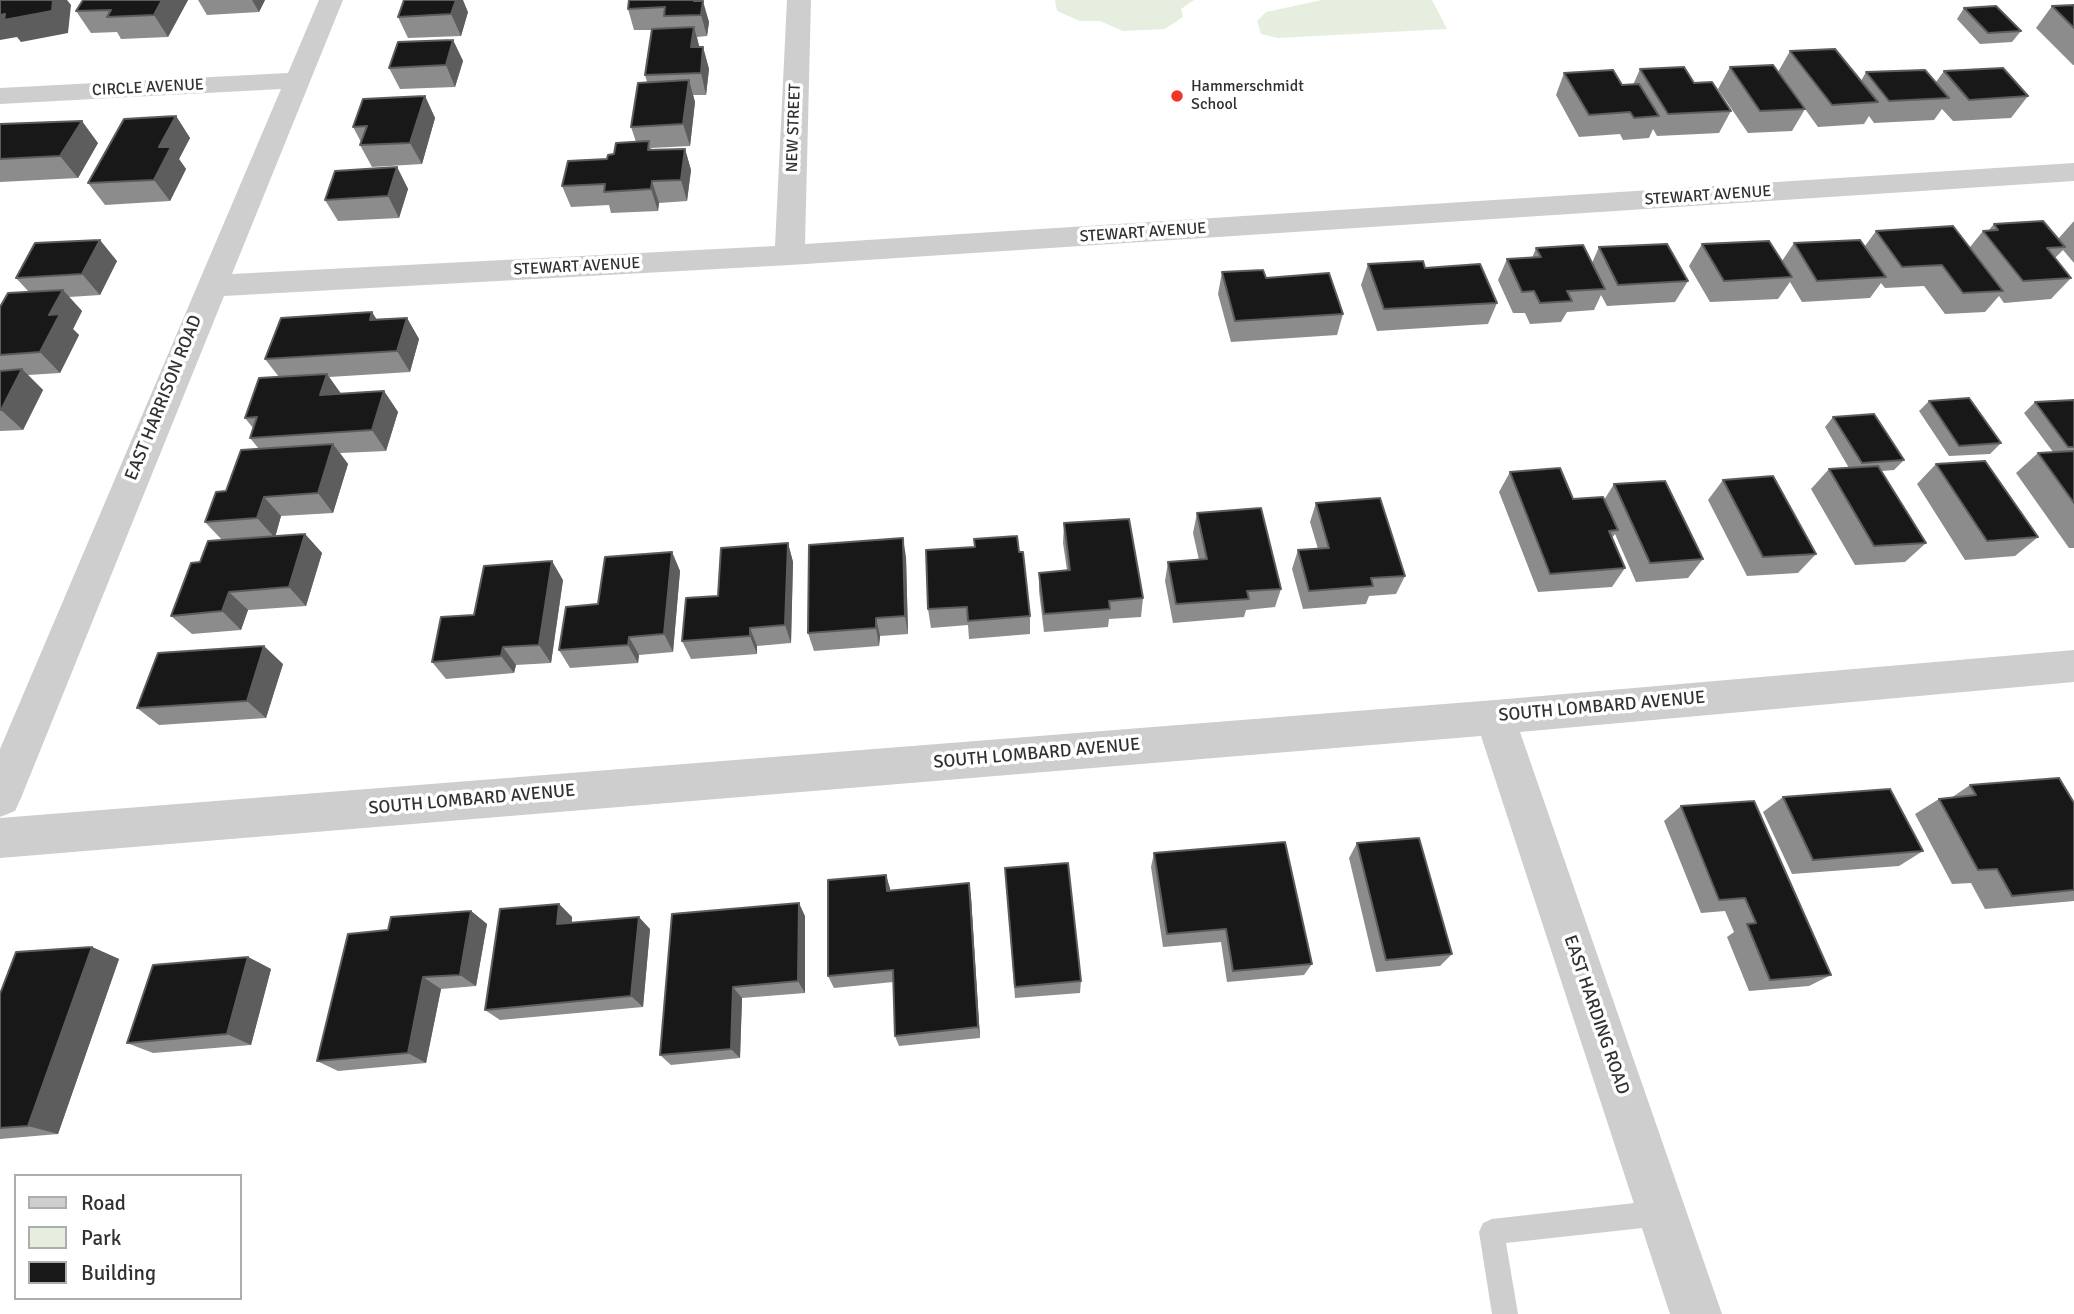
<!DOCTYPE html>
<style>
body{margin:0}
#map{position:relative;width:2074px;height:1314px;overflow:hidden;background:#fff;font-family:Signika,sans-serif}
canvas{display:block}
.legend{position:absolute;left:14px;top:1174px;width:228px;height:126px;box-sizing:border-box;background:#fff;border:2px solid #adadad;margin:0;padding:9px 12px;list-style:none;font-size:21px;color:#313131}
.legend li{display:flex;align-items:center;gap:14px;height:35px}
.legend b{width:35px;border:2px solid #adadad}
</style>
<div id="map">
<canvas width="2074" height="1314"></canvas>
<ul class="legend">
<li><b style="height:9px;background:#cecece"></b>Road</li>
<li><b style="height:19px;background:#e5eedf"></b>Park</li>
<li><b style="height:19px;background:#181818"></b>Building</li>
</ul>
</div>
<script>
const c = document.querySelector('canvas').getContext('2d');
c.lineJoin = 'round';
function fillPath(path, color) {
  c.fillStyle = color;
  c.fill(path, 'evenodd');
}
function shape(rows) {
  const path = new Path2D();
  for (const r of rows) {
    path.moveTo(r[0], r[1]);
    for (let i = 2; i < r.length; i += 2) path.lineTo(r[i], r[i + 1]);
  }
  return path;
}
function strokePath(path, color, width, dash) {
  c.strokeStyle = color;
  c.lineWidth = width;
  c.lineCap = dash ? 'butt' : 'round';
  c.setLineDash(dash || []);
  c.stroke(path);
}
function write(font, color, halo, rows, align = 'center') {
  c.font = font + ' Signika,sans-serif';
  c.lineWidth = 7;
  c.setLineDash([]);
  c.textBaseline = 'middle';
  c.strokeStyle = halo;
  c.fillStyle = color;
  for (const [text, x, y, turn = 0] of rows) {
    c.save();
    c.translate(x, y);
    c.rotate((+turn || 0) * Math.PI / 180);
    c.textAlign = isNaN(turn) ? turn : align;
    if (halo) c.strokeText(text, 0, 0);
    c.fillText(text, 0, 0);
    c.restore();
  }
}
fillPath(shape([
 [1055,0,1194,0,1181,9,1183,17,1165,29,1123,31,1100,21,1080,21,1057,11],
 [1322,0,1432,0,1447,29,1278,38,1261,34,1257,21,1266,12]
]), '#e5eedf');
fillPath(shape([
 [1661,1200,1670,1204,1674,1213,1670,1222,1661,1226,1506,1243,1518,1314,1492,1314,1479,1232,1483,1223,1492,1219,1661,1200]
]), '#cecece');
fillPath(shape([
 [319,0,343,0,232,274,775,246,787,0,811,0,805,244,2074,163,2074,181,790,265,224,296,21,798,15,811,0,817,0,749,281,89,0,104,0,88,288,73,319,0],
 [2074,650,2074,682,1520,732,1722,1314,1670,1314,1481,736,0,858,0,818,1495,700,2074,650]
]), '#cecece');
fillPath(shape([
 [83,0,188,0,168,37,121,39,117,32,91,33,76,11],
 [198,0,265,0,259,12,207,15],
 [629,0,701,0,709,22,707,36,697,37,699,47,703,47,709,69,706,95,693,95,695,102,690,146,651,148,652,150,685,149,691,170,687,201,659,203,658,211,611,213,609,205,571,207,562,186,636,142,631,127,647,82,645,75,652,30,634,30,628,9],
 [2074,5,2074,65,2073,65,2036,28,2052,6],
 [1964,8,2021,31,2012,42,1980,44,1957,19],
 [468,12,461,36,408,38,398,17],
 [453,40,463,61,455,87,400,89,389,68],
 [1790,51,1861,81,1866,72,1936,82,1944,71,2028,96,2011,118,1953,121,1942,109,1934,120,1874,123,1869,116,1864,124,1818,127,1805,109,1792,131,1748,133,1718,89,1730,67,1778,72],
 [1640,69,1694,83,1731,111,1719,133,1657,136,1653,129,1649,138,1623,140,1620,134,1579,137,1556,95,1564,73,1622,85,1633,85],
 [425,96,435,118,422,164,372,167,360,145,361,142,353,127],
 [176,116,190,138,179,159,186,169,170,201,105,205,88,183],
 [0,124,98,143,78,178,0,182],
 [397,167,408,189,399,218,338,221,325,200],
 [2074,221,2074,263,2063,250,2055,258,2071,278,2051,299,2004,303,1999,296,1985,312,1945,314,1924,286,1885,288,1881,283,1870,298,1802,302,1790,282,1778,299,1710,302,1689,266,1702,244,1782,261,1794,243,1865,246,1876,231,1970,247,1983,231,1988,231,1994,224,2058,239],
 [1599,247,1688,281,1675,302,1607,306,1601,295,1594,310,1567,312,1561,322,1530,324,1525,313,1513,313,1498,280,1507,259,1532,258,1536,248,1592,263],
 [117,261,100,295,69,297,82,311,73,329,79,335,60,373,28,375,43,390,23,430,0,431,0,307,29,292,16,278],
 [1368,264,1425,268,1497,303,1488,324,1377,331,1361,285],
 [1222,272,1266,278,1343,314,1337,335,1231,342,1218,294],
 [407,318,419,339,410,372,329,377,341,394,384,391,398,412,386,451,340,453,348,464,333,513,281,516,275,536,305,534,322,553,306,606,248,610,241,630,192,634,171,616,200,562,222,540,205,522,226,491,259,449,250,438,253,428,245,418,279,377,265,359,377,319],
 [2074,400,2074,548,2069,548,2016,473,2038,453,2053,452,2024,413,2035,402],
 [1929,401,2001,443,1990,454,1949,456,1919,411],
 [1833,417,1904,460,1894,470,1881,471,1926,543,1905,562,1855,565,1811,489,1829,469,1849,468,1825,427],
 [1936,464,2038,537,2015,556,1965,560,1917,484],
 [1510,472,1573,499,1604,500,1614,484,1703,559,1688,578,1636,582,1615,534,1612,538,1625,568,1612,587,1538,592,1499,492],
 [1723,480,1816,554,1798,573,1747,576,1708,500],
 [1316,503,1405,576,1396,594,1369,596,1366,604,1303,609,1292,569,1298,550,1318,549,1310,522],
 [1197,513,1281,589,1275,607,1246,610,1244,617,1173,623,1165,581,1168,562,1199,560,1193,533],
 [1064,523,1143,598,1141,617,1109,619,1108,627,1044,632,1039,591,1039,573,1067,570,1063,543],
 [788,543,793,562,791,643,757,646,757,654,691,659,682,641,718,596],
 [672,552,680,571,673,652,639,655,638,663,570,668,559,650,598,604],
 [1019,552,1030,616,1030,634,969,639,968,625,931,628,928,609],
 [906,557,908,634,880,636,879,646,814,651,808,633],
 [563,580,551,663,516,665,514,673,446,679,432,662,474,615],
 [283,664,266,718,159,725,137,708],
 [1970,785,2074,803,2074,901,1985,909,1971,883,1952,884,1915,814,1939,799,1951,798],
 [1783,797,1923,851,1899,866,1792,874,1763,812],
 [1681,806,1831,975,1809,986,1749,991,1727,937,1734,932,1725,911,1701,913,1664,821],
 [1357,843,1452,954,1440,966,1376,972,1349,858],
 [1154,853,1312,964,1304,975,1227,982,1221,942,1163,947,1151,867],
 [1005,868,1081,981,1080,993,1015,998],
 [969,883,971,897,980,1038,899,1046,895,1036,893,982,834,988,828,976,890,888,890,891],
 [559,904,572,917,572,923,650,929,643,1007,500,1020,485,1010],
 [471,911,487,924,476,986,441,989,426,1063,338,1071,317,1061,388,930],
 [805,916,805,993,742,998,740,1058,671,1065,660,1055],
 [92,947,119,959,58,1134,0,1139,0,994],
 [248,957,271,969,251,1045,153,1053,127,1043]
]), '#8c8c8c');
fillPath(shape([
 [53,0,67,0,71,5,68,33,21,42,17,37,0,40,0,15],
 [162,0,188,0,168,37,154,15],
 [252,0,265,0,259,12],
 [456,0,463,0,468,12,461,36,451,14],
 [703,1,709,22,707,36,701,15],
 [694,27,700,49,691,47],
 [453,40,463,61,455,87,446,65],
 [703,47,709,69,706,95,701,73],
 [689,80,695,102,690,146,683,124],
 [425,96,435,118,422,164,410,143],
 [176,116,190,138,179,159,186,169,170,201,154,180,159,147],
 [82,121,98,143,78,178,60,156],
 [685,149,691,170,687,201,681,180],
 [397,167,408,189,399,218,388,196],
 [652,181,659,203,658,211,651,189],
 [100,240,117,261,100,295,82,274],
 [63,290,82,311,73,329,79,335,60,373,40,352,49,315],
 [372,312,386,334,370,320],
 [407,318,419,339,410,372,397,351],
 [22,369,43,390,23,430,1,410],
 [327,374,342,395,320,395],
 [384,391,398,412,386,451,372,430],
 [333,444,348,464,333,513,318,493],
 [264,497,281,516,275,538,257,518],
 [305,534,322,553,306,606,289,587],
 [903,538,906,557,908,634,905,616],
 [788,543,793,562,791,643,785,625],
 [672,552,680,571,673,652,664,634],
 [552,561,563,580,551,663,539,645],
 [229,592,248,610,241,630,222,611],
 [876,618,880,636,879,646,876,628],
 [750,628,757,646,757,654,750,636],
 [629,637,639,655,638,663,628,645],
 [264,646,283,664,266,718,247,701],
 [503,647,516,665,514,673,501,656],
 [886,875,890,888,891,905,887,891],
 [969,883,971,897,980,1038,978,1027],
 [799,903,805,916,805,993,798,981],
 [559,904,572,917,571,937,557,924],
 [471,911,487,924,476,986,460,975],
 [639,917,650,929,643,1007,631,996],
 [92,947,119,959,58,1134,28,1126],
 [248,957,271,969,251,1045,227,1034],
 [423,977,441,989,426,1063,408,1053],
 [733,987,742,998,740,1058,731,1049]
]), '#5d5d5d');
const building = shape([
 [0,0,53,0,52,11,4,20,5,14,0,15,0,0],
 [83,0,162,0,154,15,107,17,111,10,76,11,83,0],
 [404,0,456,0,451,14,398,17,404,0],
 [629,0,695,0,694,1,703,1,701,15,664,16,665,7,628,9,629,0],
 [2074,5,2074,28,2052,6,2074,5],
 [1996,6,2021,31,1988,33,1964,8,1996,6],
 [694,27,691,47,703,47,701,73,645,75,652,29,694,27],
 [453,40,446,65,389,68,398,42,453,40],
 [1835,49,1878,102,1832,105,1790,51,1835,49],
 [1773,65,1805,109,1760,111,1730,67,1773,65],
 [1684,67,1694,83,1712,82,1731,111,1668,114,1640,69,1684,67],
 [2003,68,2028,96,1969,100,1944,71,2003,68],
 [1613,70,1622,85,1639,84,1659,116,1634,118,1630,112,1589,115,1564,73,1613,70],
 [1925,70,1949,98,1889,101,1866,72,1925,70],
 [689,80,683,124,631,127,638,83,689,80],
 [425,96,410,143,360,145,367,126,353,127,363,99,425,96],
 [176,116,159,147,171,147,154,180,88,183,124,119,176,116],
 [82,121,60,156,0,159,0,124,82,121],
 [649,141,648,150,685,149,681,180,652,181,651,189,604,192,605,184,562,186,568,161,607,159,608,155,614,154,616,143,649,141],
 [397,167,388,196,325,200,335,171,397,167],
 [2043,221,2065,247,2047,248,2071,278,2023,281,1983,231,1998,230,1994,224,2043,221],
 [1953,226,2003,291,1963,293,1942,265,1902,267,1876,231,1953,226],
 [100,240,82,274,16,278,35,243,100,240],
 [1860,240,1886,277,1817,281,1794,243,1860,240],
 [1769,241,1792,277,1724,281,1702,244,1769,241],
 [1667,244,1688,281,1618,285,1599,247,1667,244],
 [1583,245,1605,289,1567,291,1572,301,1540,303,1534,291,1522,292,1507,259,1541,257,1536,248,1583,245],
 [1423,261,1425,268,1480,264,1497,303,1384,309,1368,264,1423,261],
 [1263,270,1266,278,1329,273,1343,314,1235,321,1222,272,1263,270],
 [63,290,49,315,60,314,40,352,0,355,0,307,8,293,63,290],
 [372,312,370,320,407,318,397,351,265,359,281,318,372,312],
 [22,369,1,410,0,410,0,371,22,369],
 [327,374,320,395,384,391,372,430,250,438,257,417,245,418,259,378,327,374],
 [1969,398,2001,443,1959,446,1929,401,1969,398],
 [2074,400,2074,447,2068,447,2035,402,2074,400],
 [1874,414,1904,460,1862,463,1833,417,1874,414],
 [333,444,318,493,264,497,257,518,205,522,216,492,226,491,241,450,333,444],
 [2074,451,2074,503,2038,453,2074,451],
 [1985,461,2038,537,1987,541,1936,464,1985,461],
 [1878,466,1926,543,1874,546,1829,469,1878,466],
 [1560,468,1573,499,1603,497,1618,530,1609,531,1625,568,1550,574,1510,472,1560,468],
 [1773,476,1816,554,1763,557,1723,480,1773,476],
 [1665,481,1703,559,1650,563,1614,484,1665,481],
 [1380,498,1405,576,1371,578,1373,586,1309,591,1298,550,1329,548,1316,503,1380,498],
 [1261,508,1281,589,1247,591,1249,599,1176,604,1168,562,1207,559,1197,513,1261,508],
 [1129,519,1143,598,1109,601,1110,609,1044,614,1039,573,1070,570,1064,523,1129,519],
 [305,534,289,587,229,592,222,611,171,616,191,563,200,562,208,541,305,534],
 [1017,536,1019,552,1023,552,1030,616,968,621,967,607,928,609,926,550,975,547,974,539,1017,536],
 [903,538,905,616,876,618,876,628,808,633,809,545,903,538],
 [788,543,785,625,750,628,750,636,682,641,686,598,718,596,721,548,788,543],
 [672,552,664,634,629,637,628,645,559,650,566,607,598,604,605,557,672,552],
 [552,561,539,645,503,647,501,656,432,662,441,617,474,615,484,566,552,561],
 [264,646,247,701,137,708,158,653,264,646],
 [2059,778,2074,803,2074,890,2012,896,1997,869,1978,870,1939,799,1976,795,1970,785,2059,778],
 [1890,789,1923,851,1813,860,1783,797,1890,789],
 [1754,801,1831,975,1770,980,1747,924,1756,923,1745,898,1719,900,1681,806,1754,801],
 [1419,838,1452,954,1386,960,1357,843,1419,838],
 [1285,842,1312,964,1233,971,1226,929,1167,934,1154,853,1285,842],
 [1068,863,1081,981,1015,987,1005,868,1068,863],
 [886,875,887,891,969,883,978,1027,895,1036,893,970,828,976,828,880,886,875],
 [799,903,798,981,733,987,731,1049,660,1055,672,914,799,903],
 [559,904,557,924,639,917,631,996,485,1010,500,909,559,904],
 [471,911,460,975,423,977,408,1053,317,1061,348,934,388,930,391,917,471,911],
 [92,947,28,1126,0,1128,0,994,16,952,92,947],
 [248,957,227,1034,127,1043,153,965,248,957]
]);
fillPath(building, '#181818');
strokePath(building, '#5d5d5d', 2);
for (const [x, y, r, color] of [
 [1177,96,7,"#ef352c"]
]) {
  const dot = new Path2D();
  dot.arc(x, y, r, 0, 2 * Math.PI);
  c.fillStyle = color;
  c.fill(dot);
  strokePath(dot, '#fff', 2.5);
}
write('16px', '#313131', '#fff', [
 ["Hammerschmidt",1191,87],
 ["School",1191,105]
], 'left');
write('16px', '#313131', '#fff', [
 ["CIRCLE AVENUE",148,88,-3],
 ["NEW STREET",794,128,-88],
 ["STEWART AVENUE",1708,196,-4],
 ["STEWART AVENUE",1143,233,-4],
 ["STEWART AVENUE",577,267,-3]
]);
write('18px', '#313131', '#fff', [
 ["EAST HARRISON ROAD",164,398,-68],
 ["SOUTH LOMBARD AVENUE",1602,707,-5],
 ["SOUTH LOMBARD AVENUE",1037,754,-5],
 ["SOUTH LOMBARD AVENUE",472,800,-5],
 ["EAST HARDING ROAD",1596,1015,71]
]);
</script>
